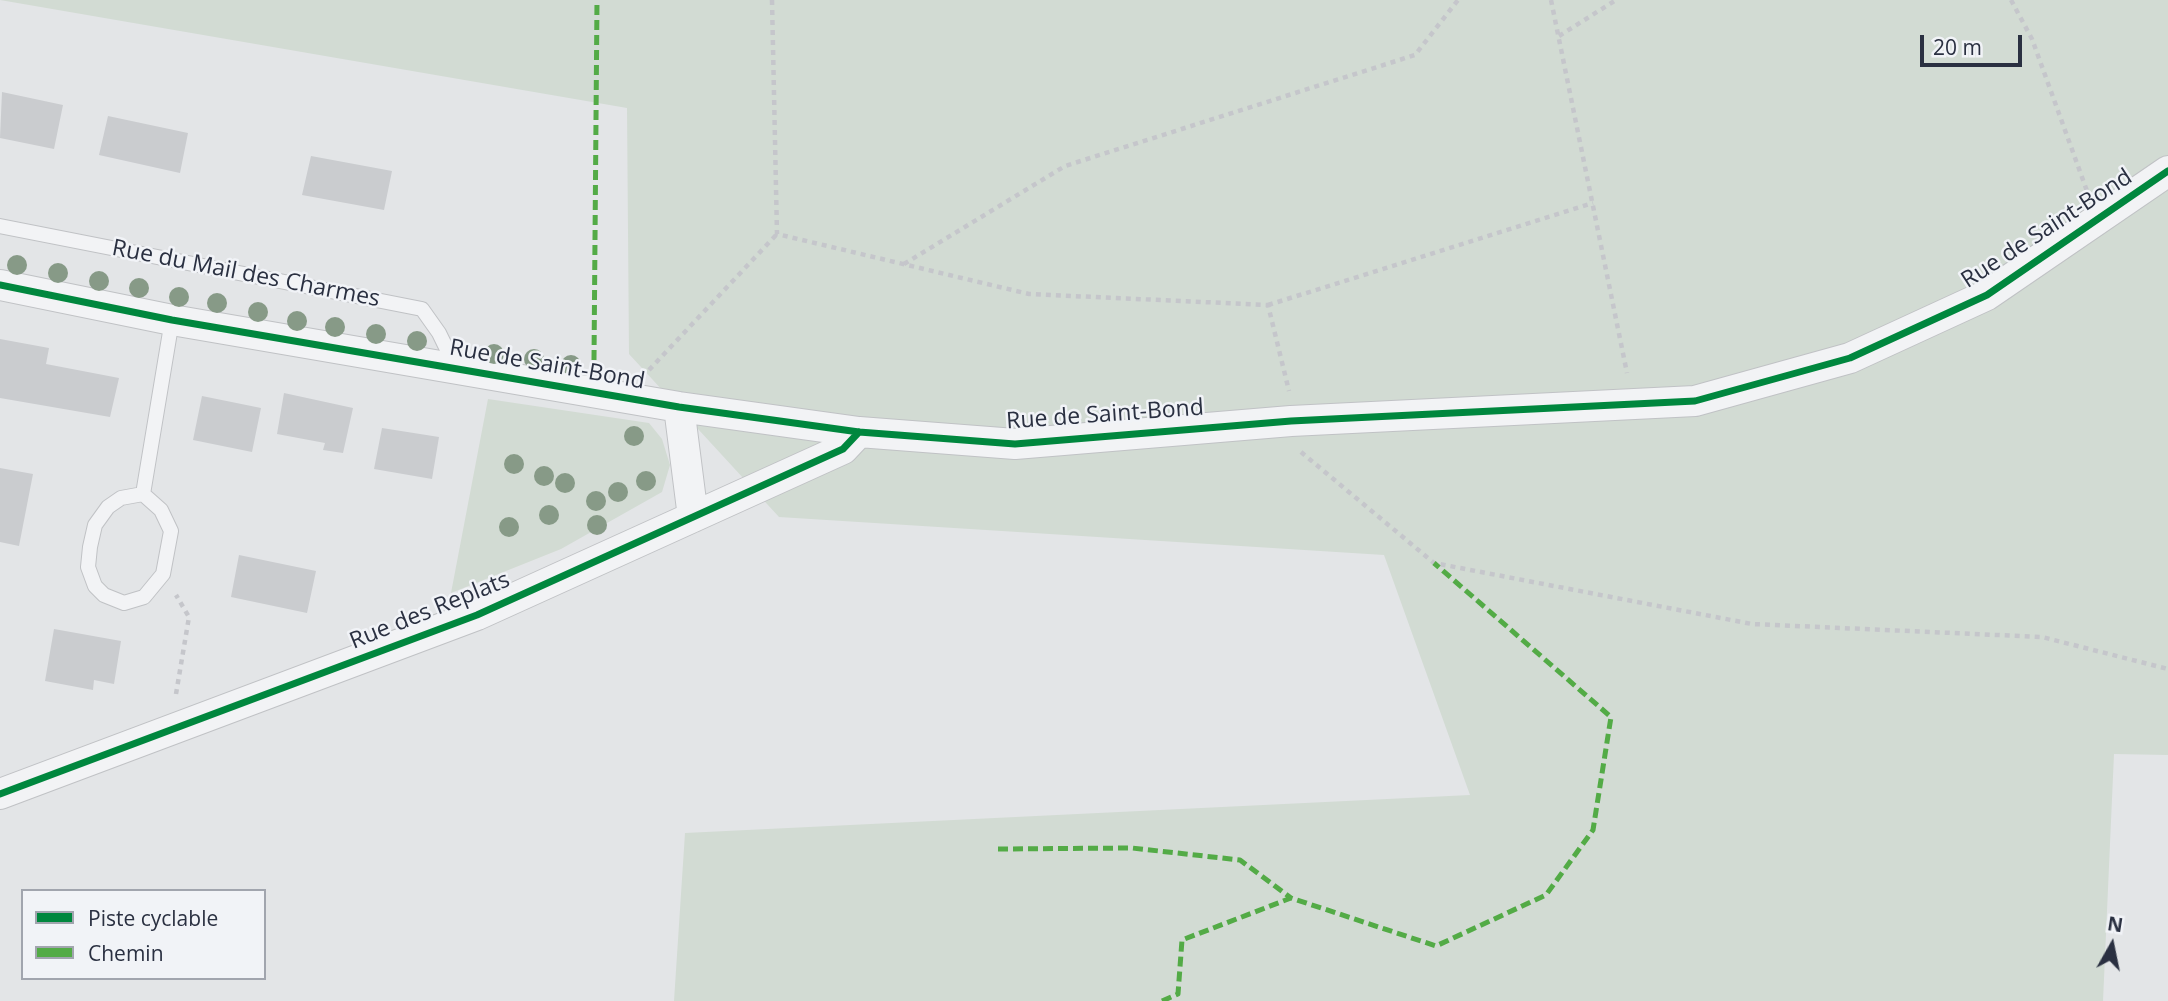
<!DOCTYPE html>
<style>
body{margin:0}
#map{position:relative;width:2168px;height:1001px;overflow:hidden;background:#e3e5e7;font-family:"Open Sans",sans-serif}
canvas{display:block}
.legend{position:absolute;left:21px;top:889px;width:245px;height:91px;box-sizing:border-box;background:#f1f3f7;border:2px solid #a1a5ae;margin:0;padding:9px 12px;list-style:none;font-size:21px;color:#2a3041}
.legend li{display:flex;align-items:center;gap:14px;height:35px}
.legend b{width:35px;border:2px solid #a1a5ae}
.north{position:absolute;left:2077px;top:910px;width:70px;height:70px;-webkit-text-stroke:5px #f1f3f7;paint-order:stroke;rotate:9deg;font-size:19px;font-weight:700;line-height:28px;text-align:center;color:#2a3041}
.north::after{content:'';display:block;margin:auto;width:24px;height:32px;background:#2a3041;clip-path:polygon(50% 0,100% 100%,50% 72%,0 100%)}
.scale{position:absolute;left:1920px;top:35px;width:102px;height:32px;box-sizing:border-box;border:4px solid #2a3041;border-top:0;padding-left:9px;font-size:21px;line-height:24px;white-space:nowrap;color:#2a3041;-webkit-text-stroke:5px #f1f3f7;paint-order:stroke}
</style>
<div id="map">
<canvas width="2168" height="1001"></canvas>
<ul class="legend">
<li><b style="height:9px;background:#00873e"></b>Piste cyclable</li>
<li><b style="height:9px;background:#53ab46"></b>Chemin</li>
</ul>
<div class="north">N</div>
<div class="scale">20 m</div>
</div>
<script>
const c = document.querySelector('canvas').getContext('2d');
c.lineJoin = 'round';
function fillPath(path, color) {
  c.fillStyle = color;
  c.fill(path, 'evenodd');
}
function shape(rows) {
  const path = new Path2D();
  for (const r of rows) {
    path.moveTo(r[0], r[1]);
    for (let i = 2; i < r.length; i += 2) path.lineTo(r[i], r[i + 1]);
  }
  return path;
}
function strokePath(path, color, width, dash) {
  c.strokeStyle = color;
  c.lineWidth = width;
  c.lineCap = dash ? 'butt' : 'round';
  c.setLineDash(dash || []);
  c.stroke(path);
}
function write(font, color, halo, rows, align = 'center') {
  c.font = font + ' "Open Sans",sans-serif';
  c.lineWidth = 5;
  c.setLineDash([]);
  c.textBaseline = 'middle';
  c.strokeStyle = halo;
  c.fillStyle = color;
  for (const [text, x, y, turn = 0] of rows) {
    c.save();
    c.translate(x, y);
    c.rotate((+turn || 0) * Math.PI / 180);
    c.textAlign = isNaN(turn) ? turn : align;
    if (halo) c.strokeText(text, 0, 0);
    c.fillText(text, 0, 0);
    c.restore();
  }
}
fillPath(shape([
 [0,0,2168,0,2168,755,2114,754,2103,1001,674,1001,685,833,1470,795,1384,555,779,517,629,354,627,108],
 [488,399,649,423,662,439,670,465,662,492,561,549,451,593]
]), '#d2dbd3');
fillPath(shape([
 [2,92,63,105,54,149,0,138],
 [108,116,188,133,180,173,99,155],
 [311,156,392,171,384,210,302,195],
 [0,339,49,348,46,364,119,378,110,417,0,398],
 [284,393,353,408,343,453,323,450,325,443,277,434],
 [202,396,261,408,252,452,193,440],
 [382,428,439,437,432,479,374,469],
 [0,468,33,474,19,546,0,542],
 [239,555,316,571,307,613,231,597],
 [54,629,121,641,114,684,94,680,93,690,45,681]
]), '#cacccf');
const lane = shape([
 [0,226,422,309,439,333,456,368],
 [143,494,161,510,171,531,163,574,144,597,124,603,104,595,95,586,88,567,90,547,95,525,108,507,121,498,143,494,172,320]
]);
const street = shape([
 [0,285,172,320,679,407,859,432,1015,444,1291,421,1695,401,1850,358,1987,295,2168,171],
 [679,407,693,517],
 [0,794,477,615,843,449,859,432]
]);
strokePath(lane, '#c0c2c5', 16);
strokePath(street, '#c0c2c5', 32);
strokePath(shape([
 [772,0,777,234,1029,294,1268,305,1289,391],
 [1551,0,1627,373],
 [2011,0,2032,39,2087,191],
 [1559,36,1616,0],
 [904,264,1065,166,1415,55,1458,0],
 [1268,305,1593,203],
 [649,370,777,234],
 [1301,452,1434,563,1752,624,2042,637,2168,669],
 [176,694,189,617,176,595]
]), '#c5c6cb', 4.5, [5, 5]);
strokePath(lane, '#f2f3f5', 14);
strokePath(street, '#f2f3f5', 30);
strokePath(shape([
 [594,360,597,0],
 [998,849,1132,848,1240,860,1291,898],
 [1162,1001,1178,994,1182,940,1291,898,1436,946,1546,895,1593,830,1611,717,1434,563]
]), '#53ab46', 5, [10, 5]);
strokePath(shape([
 [0,285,172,320,679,407,859,432,1015,444,1291,421,1695,401,1850,358,1987,295,2168,171],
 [0,794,477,615,843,449,859,432]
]), '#00873e', 7);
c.fillStyle = '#879a87';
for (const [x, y] of [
 [17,265],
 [58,273],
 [99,281],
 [139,288],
 [179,297],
 [217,303],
 [258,312],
 [297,321],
 [335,327],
 [376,334],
 [417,341],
 [494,354],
 [534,359],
 [571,365],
 [634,436],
 [514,464],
 [544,476],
 [646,481],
 [565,483],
 [618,492],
 [596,501],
 [549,515],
 [597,525],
 [509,527]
]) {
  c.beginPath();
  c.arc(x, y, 10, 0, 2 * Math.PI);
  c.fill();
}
write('23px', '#2a3041', '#f1f3f7', [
 ["Rue de Saint-Bond",2047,229,-33],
 ["Rue du Mail des Charmes",246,274,11],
 ["Rue de Saint-Bond",547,365,10],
 ["Rue de Saint-Bond",1105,415,-4],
 ["Rue des Replats",430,611,-22]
]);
</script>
